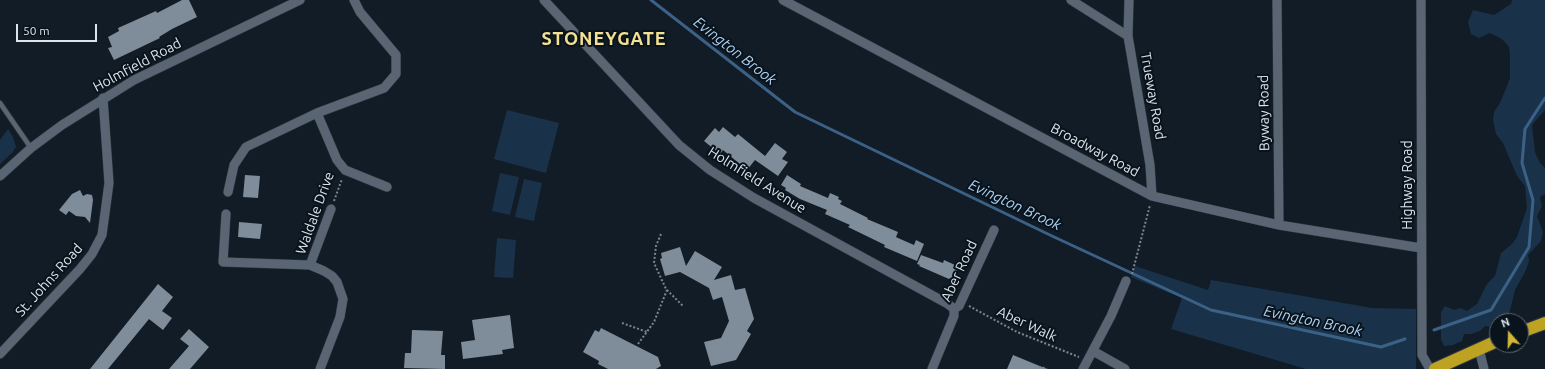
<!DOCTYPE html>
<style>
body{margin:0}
#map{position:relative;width:1545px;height:369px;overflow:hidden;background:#111c26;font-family:Ubuntu,sans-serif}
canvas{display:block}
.north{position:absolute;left:1489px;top:313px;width:40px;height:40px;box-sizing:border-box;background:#09131c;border:1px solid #5d666f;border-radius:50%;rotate:340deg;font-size:11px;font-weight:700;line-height:16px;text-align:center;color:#dce3eb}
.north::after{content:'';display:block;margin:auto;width:14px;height:18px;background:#d3b635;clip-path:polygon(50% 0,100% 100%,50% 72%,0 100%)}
.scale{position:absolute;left:16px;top:24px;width:81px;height:18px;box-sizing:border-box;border:2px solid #dce3eb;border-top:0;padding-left:5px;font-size:12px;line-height:14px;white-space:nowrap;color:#dce3eb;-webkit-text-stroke:3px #09131c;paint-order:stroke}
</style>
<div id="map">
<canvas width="1545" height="369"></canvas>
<div class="north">N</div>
<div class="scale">50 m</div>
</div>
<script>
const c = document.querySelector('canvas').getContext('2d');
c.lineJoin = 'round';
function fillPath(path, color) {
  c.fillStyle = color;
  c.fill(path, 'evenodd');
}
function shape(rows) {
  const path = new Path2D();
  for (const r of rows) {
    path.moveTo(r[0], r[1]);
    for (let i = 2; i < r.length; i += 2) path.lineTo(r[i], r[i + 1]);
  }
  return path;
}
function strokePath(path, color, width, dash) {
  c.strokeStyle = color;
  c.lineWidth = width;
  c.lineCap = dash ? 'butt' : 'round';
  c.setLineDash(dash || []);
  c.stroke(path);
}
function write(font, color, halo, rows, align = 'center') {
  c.font = font + ' Ubuntu,sans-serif';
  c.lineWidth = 4;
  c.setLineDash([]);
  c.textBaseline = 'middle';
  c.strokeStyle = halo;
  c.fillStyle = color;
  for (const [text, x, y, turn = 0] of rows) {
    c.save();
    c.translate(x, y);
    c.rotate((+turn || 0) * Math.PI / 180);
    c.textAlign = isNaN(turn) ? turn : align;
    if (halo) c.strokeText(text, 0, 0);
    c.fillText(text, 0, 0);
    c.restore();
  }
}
fillPath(shape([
 [1512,0,1545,0,1545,110,1532,125,1535,152,1540,163,1545,168,1545,194,1540,197,1542,206,1537,216,1543,232,1541,241,1528,255,1529,261,1526,270,1515,290,1509,315,1506,321,1497,321,1497,327,1495,328,1485,326,1480,331,1471,334,1464,334,1462,341,1453,345,1444,346,1441,339,1441,312,1445,306,1454,310,1460,308,1467,311,1477,304,1487,284,1495,276,1501,253,1512,244,1517,237,1527,208,1525,186,1517,176,1503,143,1496,134,1493,120,1494,112,1501,101,1510,78,1510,54,1509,47,1502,39,1490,33,1479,38,1471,34,1468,22,1473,10,1494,15,1511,4],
 [507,110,559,123,546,173,494,159],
 [8,129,13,137,16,147,12,153,0,164,0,140],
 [500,173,519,177,510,215,492,211],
 [524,179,542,183,534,221,515,217],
 [497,238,516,240,513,278,494,277],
 [1135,266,1208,290,1211,280,1372,308,1416,309,1416,369,1306,369,1171,329,1182,298,1131,277]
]), '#193249');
strokePath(shape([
 [651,0,795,112,1052,236,1211,310,1381,347,1405,339],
 [1434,330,1491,310,1529,247,1533,200,1522,163,1525,129,1545,98]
]), '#3c6186', 3);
fillPath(shape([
 [182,0,189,0,197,17,172,29,159,37,160,38,114,60,108,48,112,47,108,37,119,31,118,28,156,11,157,13],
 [723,127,735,137,738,134,765,156,775,143,787,152,782,159,788,162,778,176,755,160,747,170,723,150,720,154,704,141,715,128,719,132],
 [245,175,260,176,258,198,243,197],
 [787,175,801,184,800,186,828,198,830,193,839,197,838,199,842,201,840,204,868,218,867,219,898,232,896,237,898,238,914,245,916,240,924,244,917,261,884,247,885,245,848,227,850,225,825,214,827,210,800,199,785,190,786,188,781,185],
 [80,190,83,196,87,194,92,195,93,200,90,223,85,217,76,216,69,211,66,215,59,210,72,194],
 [239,222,262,224,260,239,238,237],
 [680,247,686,266,695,251,722,267,714,280,731,275,735,290,745,288,754,319,747,331,751,334,736,360,711,366,704,342,721,338,729,321,722,297,713,300,709,288,680,272,665,276,660,259,662,258,661,253],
 [921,255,943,263,944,260,955,265,953,268,957,270,953,279,950,278,949,279,919,266,920,265,917,264],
 [158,284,173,297,162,311,172,318,163,330,149,319,108,369,90,369],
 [510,315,514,348,502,350,503,354,463,359,461,342,475,340,472,320],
 [601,328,658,357,661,366,656,369,608,369,598,364,599,361,583,352,595,330,599,332],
 [189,329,209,347,190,369,169,369,189,346,180,339],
 [412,330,443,331,441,355,445,355,445,369,404,368,405,353,411,353],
 [1013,355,1047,369,1007,369]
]), '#7f8c99');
const lane = shape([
 [0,103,31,148]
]);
const street = shape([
 [544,0,679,145,710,170,754,198,948,304,954,309],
 [783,0,1152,196,1279,225,1421,248],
 [1071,0,1128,36],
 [1129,0,1128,36,1150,165,1152,196],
 [1277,0,1279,225],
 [1421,0,1422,355,1430,369],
 [317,113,337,160,345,170,387,187],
 [0,176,31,148,62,125,134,80,300,0],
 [228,192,234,165,246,147,317,113,384,88,396,74,396,55,360,12,354,0],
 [226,214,223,262,310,265,324,271,332,276,337,282,343,299,340,317,320,369],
 [310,265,331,209],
 [1479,349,1484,369],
 [1093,351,1125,369],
 [0,354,80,269,92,254,102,235,109,183,103,98],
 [932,369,954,316,954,309,959,306,994,230],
 [1083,369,1111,316,1126,281]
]);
const highway = shape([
 [1521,332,1545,323],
 [1435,369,1497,341]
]);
strokePath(lane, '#31373f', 6);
strokePath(street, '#31373f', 10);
strokePath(highway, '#31373f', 14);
strokePath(shape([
 [334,201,342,179],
 [661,234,656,246,654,263,666,289,683,306],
 [1132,274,1150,205],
 [969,306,1017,332,1079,357],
 [622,323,647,332],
 [638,344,654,322,667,290],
 [1035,369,1041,367,1047,369]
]), '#7c858e', 2, [2, 2]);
strokePath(lane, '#596572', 4.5);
strokePath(street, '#596572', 9);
strokePath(highway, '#bea322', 12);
write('14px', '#dce3eb', '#09131c', [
 ["Holmfield Road",137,65,-28],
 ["Trueway Road",1153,96,80],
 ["Byway Road",1264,113,-91],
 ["Broadway Road",1095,150,28],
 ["Holmfield Avenue",757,180,32],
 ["Highway Road",1407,185,-90],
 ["Waldale Drive",315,213,-70],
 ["Aber Road",959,271,-65],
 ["St. Johns Road",49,280,-48],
 ["Aber Walk",1027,324,25]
]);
write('italic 15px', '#aed1f4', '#09131c', [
 ["Evington Brook",735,51,38],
 ["Evington Brook",1015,205,25],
 ["Evington Brook",1313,321,12]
]);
c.letterSpacing = '1px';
write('bold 18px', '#f3e092', '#09131c', [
 ["STONEYGATE",604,39]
]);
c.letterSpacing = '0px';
</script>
